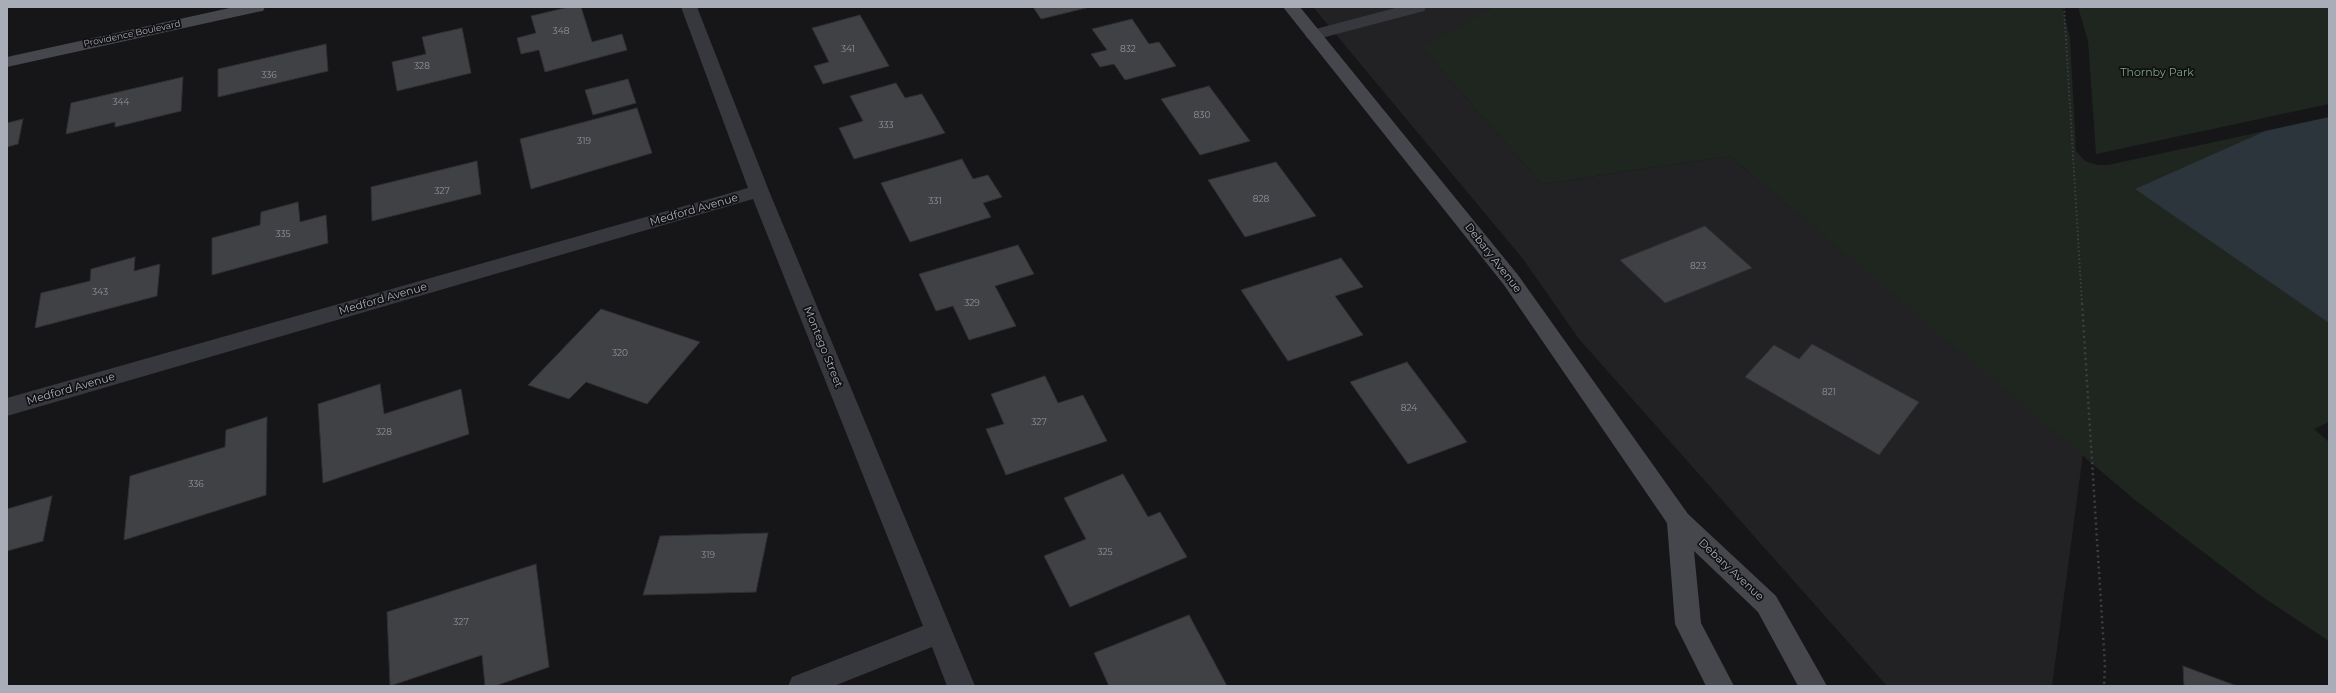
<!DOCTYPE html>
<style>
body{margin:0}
#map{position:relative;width:2336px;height:693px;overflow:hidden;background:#161618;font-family:Montserrat,sans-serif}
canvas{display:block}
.frame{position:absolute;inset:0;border:8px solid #a8adb8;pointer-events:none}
</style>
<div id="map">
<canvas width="2336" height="693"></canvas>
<div class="frame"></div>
</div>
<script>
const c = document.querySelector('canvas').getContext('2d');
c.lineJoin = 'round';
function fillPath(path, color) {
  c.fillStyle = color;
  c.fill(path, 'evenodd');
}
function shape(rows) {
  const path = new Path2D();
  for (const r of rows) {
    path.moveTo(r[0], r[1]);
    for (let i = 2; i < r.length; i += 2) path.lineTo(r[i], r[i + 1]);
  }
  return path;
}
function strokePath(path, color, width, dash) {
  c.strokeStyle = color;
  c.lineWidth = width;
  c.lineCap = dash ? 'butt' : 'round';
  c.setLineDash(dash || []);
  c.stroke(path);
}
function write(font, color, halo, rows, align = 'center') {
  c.font = font + ' Montserrat,sans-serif';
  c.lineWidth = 3.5;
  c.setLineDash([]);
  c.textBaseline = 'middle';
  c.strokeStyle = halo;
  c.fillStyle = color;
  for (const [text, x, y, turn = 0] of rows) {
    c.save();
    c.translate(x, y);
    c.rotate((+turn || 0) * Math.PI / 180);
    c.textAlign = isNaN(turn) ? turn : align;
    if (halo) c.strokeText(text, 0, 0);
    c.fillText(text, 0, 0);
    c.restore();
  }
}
fillPath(shape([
 [1313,7,1492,7,1423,49,1542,184,1730,156,2083,454,2052,686,1887,686,1579,339,1523,259]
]), '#222225');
fillPath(shape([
 [1492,7,2062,7,2070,38,2076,151,2085,161,2097,165,2108,165,2265,131,2136,189,2329,323,2329,422,2314,429,2329,442,2329,641,2261,596,2135,500,1730,156,1542,184,1422,48],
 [2078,7,2329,7,2329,104,2096,154,2088,41]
]), '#1e261f');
fillPath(shape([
 [2329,117,2329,323,2135,189,2265,131]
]), '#2c353c');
const building = shape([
 [569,7,581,7,592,42,622,34,627,50,545,72,539,50,521,54,517,38,536,33,531,16,569,7],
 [1033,7,1090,7,1041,19,1033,7],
 [860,15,889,66,823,84,814,66,829,62,812,28,860,15],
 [1132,19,1149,44,1159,42,1176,66,1125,80,1114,64,1100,67,1091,54,1107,50,1092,29,1132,19],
 [462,28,471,73,397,91,392,62,426,54,422,37,462,28],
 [326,44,328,71,218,97,218,69,326,44],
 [183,77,181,111,115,127,115,122,66,134,71,103,183,77],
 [628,79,636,103,593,115,585,90,628,79],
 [896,83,905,98,922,94,945,133,854,159,839,128,863,121,850,96,896,83],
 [1209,86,1250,141,1200,155,1161,99,1209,86],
 [637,108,652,153,531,189,520,139,637,108],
 [23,119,18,144,7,147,7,123,23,119],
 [962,159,973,179,988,175,1002,197,983,203,991,217,910,242,881,183,962,159],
 [477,161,481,194,372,221,371,187,477,161],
 [1276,162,1316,216,1245,237,1208,180,1276,162],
 [298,202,300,222,326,215,328,243,212,275,212,238,260,225,261,212,298,202],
 [1705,226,1752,268,1665,303,1620,260,1705,226],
 [1018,245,1034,274,995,286,1016,326,969,340,953,306,936,311,919,274,1018,245],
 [135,257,134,271,160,264,157,296,35,328,41,293,90,281,91,269,135,257],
 [1341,258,1363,287,1335,296,1363,335,1288,361,1241,290,1341,258],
 [601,309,700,342,647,404,586,382,569,399,528,385,601,309],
 [1812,344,1919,402,1879,455,1745,377,1774,345,1799,359,1812,344],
 [1407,362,1467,442,1408,464,1350,382,1407,362],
 [1045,376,1058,403,1083,395,1107,441,1006,475,986,429,1004,424,991,394,1045,376],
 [380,384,384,414,461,389,469,434,323,483,318,404,380,384],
 [267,417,266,495,124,540,130,476,225,447,226,430,267,417],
 [1123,474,1148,517,1160,512,1187,557,1070,607,1044,556,1086,539,1064,498,1123,474],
 [52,496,43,541,7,551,7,509,52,496],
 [768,533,756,592,643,595,660,536,768,533],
 [536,564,549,667,495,686,485,686,482,655,390,686,387,612,536,564],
 [1189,615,1227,686,1109,686,1094,653,1189,615],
 [2183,666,2237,686,2184,686,2183,666]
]);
fillPath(building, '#404145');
strokePath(building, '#303034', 1);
strokePath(shape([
 [2064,7,2082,304]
]), '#3d3f44', 2, [1.5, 2.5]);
strokePath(shape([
 [2082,303,2105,666,2104,686]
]), '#3d3f44', 2.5, [2, 3.5]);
fillPath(shape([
 [1399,7,1426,7,1424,11,1314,40,1308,39,1305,35,1308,31,1399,7]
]), '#37383d');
fillPath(shape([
 [681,7,697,7,769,191,975,686,947,686,932,647,834,686,788,686,792,677,923,626,753,199,7,416,7,398,748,188,681,7]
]), '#37383d');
fillPath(shape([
 [234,7,265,7,263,11,257,12,7,67,7,57,234,7],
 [1283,7,1300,7,1518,275,1688,514,1776,596,1827,686,1798,686,1758,612,1694,551,1701,623,1734,686,1706,686,1675,624,1667,523,1504,285,1283,7]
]), '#45474d');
write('9px', '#8e929b', null, [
 ["348",561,31],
 ["341",848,49],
 ["832",1128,49],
 ["328",422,66],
 ["336",269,75],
 ["344",121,102],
 ["830",1202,115],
 ["333",886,125],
 ["319",584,141],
 ["327",442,191],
 ["828",1261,199],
 ["331",935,201],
 ["335",283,234],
 ["823",1698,266],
 ["343",100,292],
 ["329",972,303],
 ["320",620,353],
 ["821",1829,392],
 ["824",1409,408],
 ["327",1039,422],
 ["328",384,432],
 ["336",196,484],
 ["325",1105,552],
 ["319",708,555],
 ["327",461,622]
]);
write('9px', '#a8adb8', '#111113', [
 ["Providence Boulevard",132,34,-12]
]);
write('11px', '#7fa381', '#111113', [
 ["Thornby Park",2157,73]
]);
write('11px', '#a8adb8', '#111113', [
 ["Medford Avenue",694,210,-16],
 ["Debary Avenue",1493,258,52],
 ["Medford Avenue",383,299,-16],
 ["Montego Street",823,347,68],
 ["Medford Avenue",71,389,-16],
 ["Debary Avenue",1731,570,43]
]);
</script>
